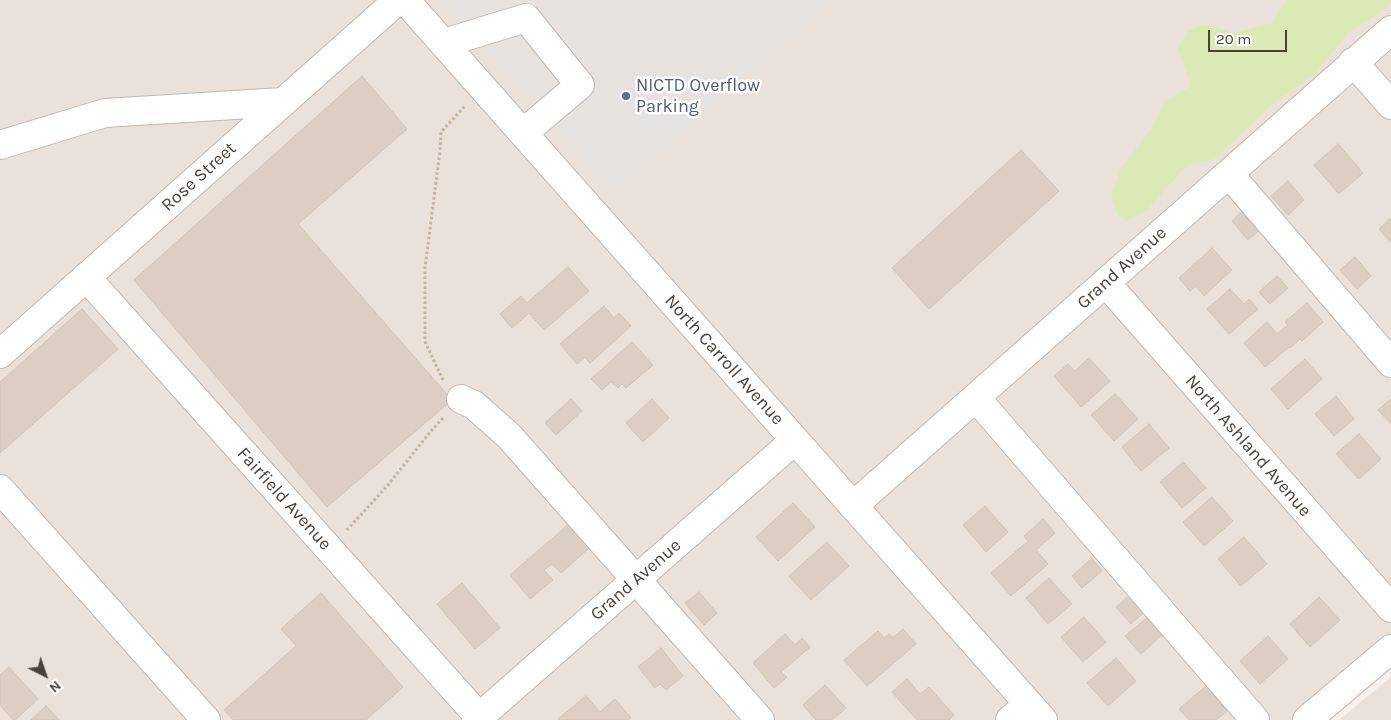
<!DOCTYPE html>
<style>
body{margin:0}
#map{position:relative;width:1391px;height:720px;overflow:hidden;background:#f6f1ec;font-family:Karla,sans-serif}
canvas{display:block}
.north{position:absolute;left:20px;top:650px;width:50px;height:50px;-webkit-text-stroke:4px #fff;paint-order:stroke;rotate:139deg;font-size:14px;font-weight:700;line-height:20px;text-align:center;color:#4b4139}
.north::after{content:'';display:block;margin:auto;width:18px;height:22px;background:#4b4139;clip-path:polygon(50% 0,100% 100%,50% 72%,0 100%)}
.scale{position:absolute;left:1208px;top:30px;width:79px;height:22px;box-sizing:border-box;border:2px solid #4b4139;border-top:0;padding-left:6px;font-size:15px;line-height:18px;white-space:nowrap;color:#4b4139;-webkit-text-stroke:4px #fff;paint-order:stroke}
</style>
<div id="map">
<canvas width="1391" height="720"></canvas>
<div class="north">N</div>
<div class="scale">20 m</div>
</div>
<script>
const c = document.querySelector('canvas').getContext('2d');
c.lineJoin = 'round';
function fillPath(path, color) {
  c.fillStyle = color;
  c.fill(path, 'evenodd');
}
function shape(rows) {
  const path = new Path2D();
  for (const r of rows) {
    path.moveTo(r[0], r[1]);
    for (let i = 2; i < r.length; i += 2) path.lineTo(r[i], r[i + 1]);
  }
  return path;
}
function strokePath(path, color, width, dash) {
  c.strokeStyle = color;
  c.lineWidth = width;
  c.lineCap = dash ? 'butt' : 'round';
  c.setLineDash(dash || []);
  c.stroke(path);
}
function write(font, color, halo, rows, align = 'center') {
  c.font = font + ' Karla,sans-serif';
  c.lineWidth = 5;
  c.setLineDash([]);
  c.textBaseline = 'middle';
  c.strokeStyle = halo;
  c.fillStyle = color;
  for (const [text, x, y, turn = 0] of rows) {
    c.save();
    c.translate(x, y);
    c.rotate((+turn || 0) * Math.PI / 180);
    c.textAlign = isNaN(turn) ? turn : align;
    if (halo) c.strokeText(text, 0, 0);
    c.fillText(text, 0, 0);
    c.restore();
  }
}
fillPath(shape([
 [0,0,1391,0,1391,649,1307,720,0,720],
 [1391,677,1391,720,1339,720]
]), '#eae2da');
fillPath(shape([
 [1286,0,1391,0,1391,3,1378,14,1348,33,1315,74,1268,108,1215,159,1187,165,1147,210,1126,221,1118,215,1111,198,1120,170,1152,128,1164,102,1191,86,1178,49,1187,31,1204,24,1234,33,1272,23]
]), '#dbeab4');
fillPath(shape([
 [444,0,832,0,614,191]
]), '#e5e2e0');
const building = shape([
 [362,76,407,129,298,224,452,400,327,507,134,280,362,76],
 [1338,144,1363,173,1339,194,1314,165,1338,144],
 [1021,150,1059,191,929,309,892,268,1021,150],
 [1288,181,1304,200,1288,215,1271,196,1288,181],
 [1244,210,1261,229,1248,240,1232,221,1244,210],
 [1391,218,1391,243,1379,229,1391,218],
 [1212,248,1232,270,1204,296,1196,286,1190,291,1179,278,1212,248],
 [1355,257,1371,276,1357,289,1340,270,1355,257],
 [568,267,589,291,544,330,529,313,512,328,500,314,521,296,527,303,568,267],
 [1277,276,1288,288,1270,304,1259,292,1277,276],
 [1230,289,1244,304,1249,299,1258,309,1229,334,1207,309,1230,289],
 [1307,303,1323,322,1302,341,1300,339,1290,348,1289,347,1265,367,1244,343,1267,322,1277,334,1288,325,1285,322,1307,303],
 [604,306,614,318,619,313,631,326,590,363,585,357,577,364,560,344,604,306],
 [82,309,118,349,0,453,0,382,82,309],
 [632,342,653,365,626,388,622,384,618,388,611,382,602,390,591,379,632,342],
 [1089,358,1110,381,1081,407,1054,376,1068,364,1075,371,1089,358],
 [1305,359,1322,379,1288,409,1271,389,1305,359],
 [1115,394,1138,419,1114,441,1091,415,1115,394],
 [1336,396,1354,419,1334,436,1315,414,1336,396],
 [571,399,582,411,556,435,545,423,571,399],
 [652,399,669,418,643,442,626,423,652,399],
 [1391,399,1391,424,1378,410,1391,399],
 [1149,424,1169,448,1141,471,1122,447,1149,424],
 [1359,434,1381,459,1359,479,1336,454,1359,434],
 [1183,462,1206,488,1182,508,1160,482,1183,462],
 [1212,497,1233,521,1204,546,1183,522,1212,497],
 [793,503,815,527,778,561,756,537,793,503],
 [985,506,1008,532,986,552,963,525,985,506],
 [1043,519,1055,533,1036,550,1048,564,1011,596,991,573,1028,541,1024,536,1043,519],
 [569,524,589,548,561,573,552,564,544,570,553,580,530,599,510,575,569,524],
 [1244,537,1267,564,1241,586,1218,559,1244,537],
 [827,542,849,566,811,600,789,576,827,542],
 [1092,558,1102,571,1082,588,1072,576,1092,558],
 [1049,578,1072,604,1048,624,1026,598,1049,578],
 [462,583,500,628,475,649,437,604,462,583],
 [1135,591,1150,607,1131,624,1116,607,1135,591],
 [699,592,717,613,704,625,685,603,699,592],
 [321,593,403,687,366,720,233,720,224,710,296,646,281,629,321,593],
 [1319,597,1340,620,1310,647,1290,624,1319,597],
 [1084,617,1106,642,1083,662,1061,637,1084,617],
 [1148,617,1163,634,1141,654,1125,636,1148,617],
 [903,629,916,644,867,686,844,660,878,631,884,638,889,634,892,638,903,629],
 [785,634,795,645,802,638,810,647,781,672,787,677,774,688,753,663,785,634],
 [1268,636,1288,659,1260,684,1240,661,1268,636],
 [661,648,683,676,666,690,660,684,655,688,638,667,661,648],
 [1116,658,1136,681,1108,706,1087,683,1116,658],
 [9,667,38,699,15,720,13,720,0,705,0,675,9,667],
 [907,679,920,694,929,687,954,715,949,720,917,720,892,692,907,679],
 [825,685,846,708,832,720,816,720,803,705,825,685],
 [1206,686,1227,711,1216,720,1189,720,1179,709,1206,686],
 [586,696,600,712,615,699,631,718,628,720,559,720,558,719,586,696],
 [46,706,59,720,31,720,46,706]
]);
fillPath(building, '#dbcec4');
strokePath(building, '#d3c2b4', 1);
const minor = shape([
 [405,0,1043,720],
 [444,43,526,18,580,85,523,133],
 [1353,62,1391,105],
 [0,145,105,113,283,102],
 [1229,174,1391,363],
 [86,277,482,720],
 [1106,283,1391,608],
 [0,354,398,0],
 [976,398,1255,720],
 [461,399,474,405,509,436,760,720],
 [0,489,206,720],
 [853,506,1391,30],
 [476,720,795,440],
 [1010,720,1029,704],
 [1307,720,1391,649]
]);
strokePath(minor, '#c2b7ae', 30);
strokePath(shape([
 [443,380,425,342,425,268,440,151,441,132,465,106],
 [347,530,388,485,431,431,443,418]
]), '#c4b19f', 3, [2.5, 2.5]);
strokePath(minor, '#fff', 28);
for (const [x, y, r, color] of [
 [626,96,5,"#5c6f8a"]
]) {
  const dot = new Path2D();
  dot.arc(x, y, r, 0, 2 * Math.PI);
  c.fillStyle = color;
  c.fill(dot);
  strokePath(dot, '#fff', 2);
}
write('18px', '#4e5e75', '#fff', [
 ["NICTD Overflow",636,86],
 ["Parking",636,107]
], 'left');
write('18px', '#4b4139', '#fff', [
 ["Rose Street",199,177,-42],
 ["Grand Avenue",1122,268,-42],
 ["North Carroll Avenue",724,360,48],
 ["North Ashland Avenue",1248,446,49],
 ["Fairfield Avenue",284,499,48],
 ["Grand Avenue",636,580,-41]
]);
</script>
